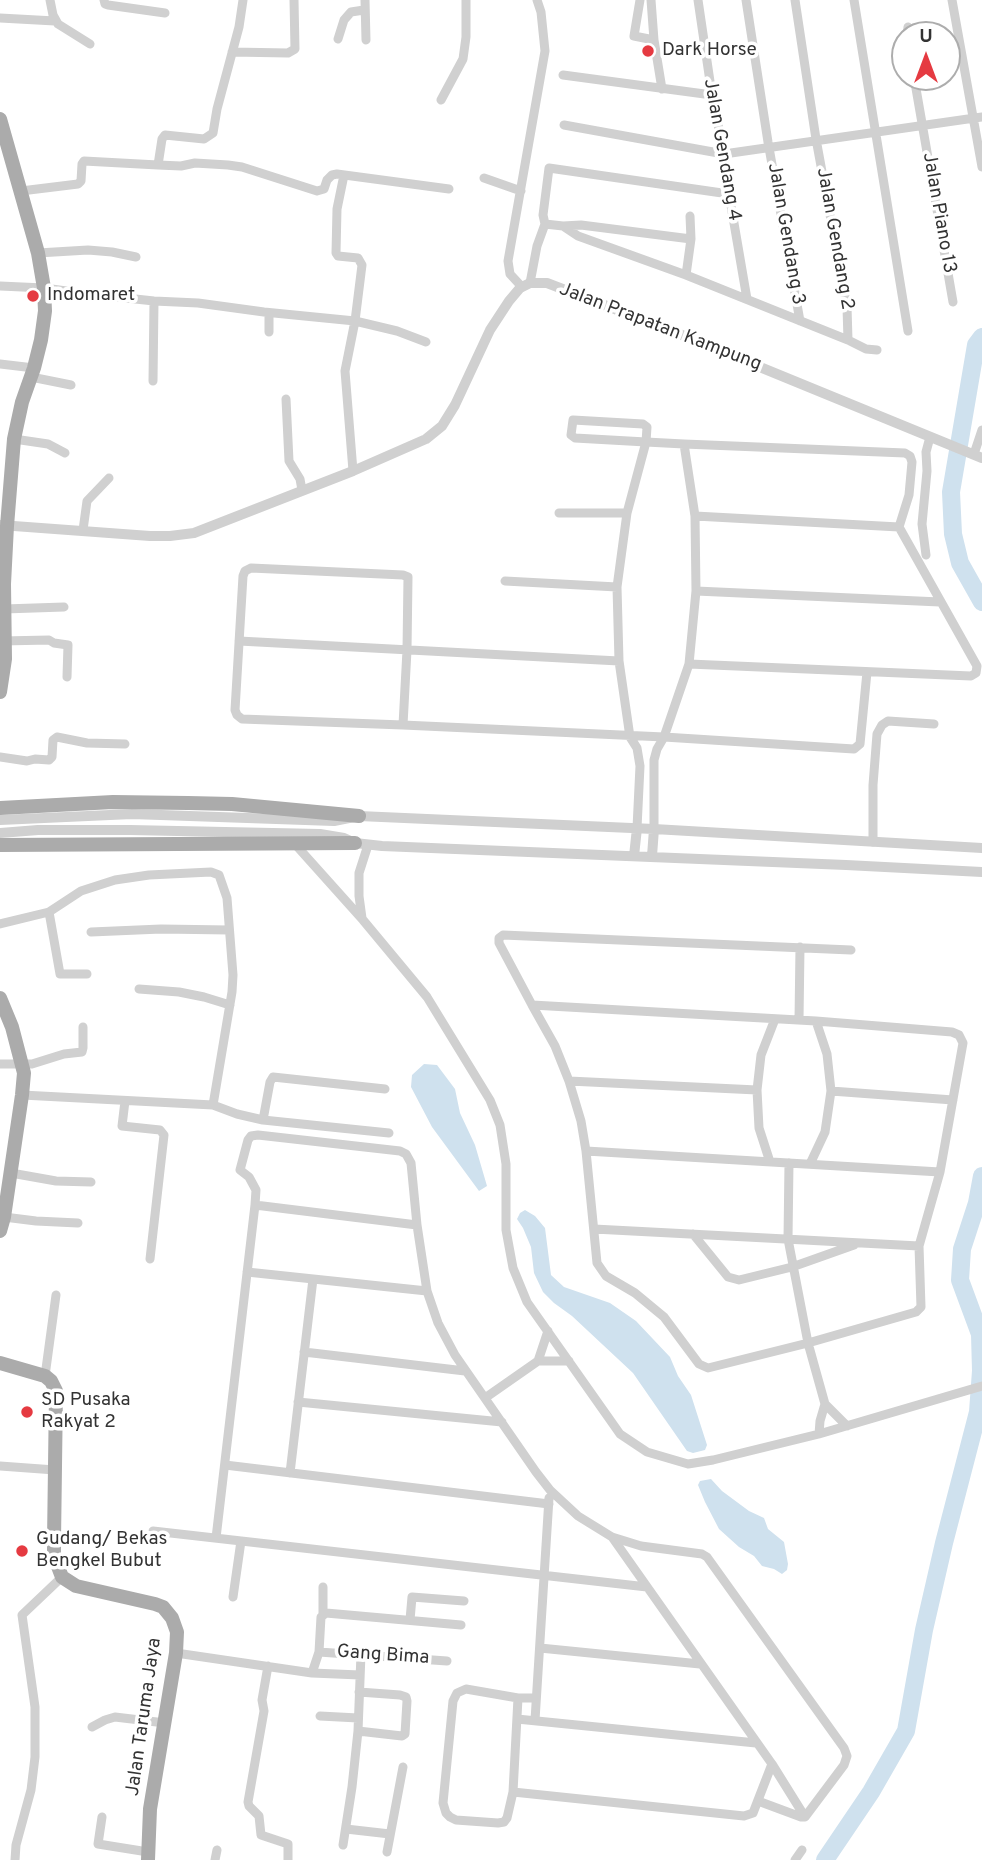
<!DOCTYPE html>
<style>
body{margin:0}
#map{position:relative;width:982px;height:1860px;overflow:hidden;background:#fff;font-family:Overpass,sans-serif}
canvas{display:block}
.north{position:absolute;left:891px;top:21px;width:70px;height:70px;box-sizing:border-box;background:#fff;border:2px solid #adadad;border-radius:50%;rotate:0deg;font-size:19px;font-weight:700;line-height:28px;text-align:center;color:#333}
.north::after{content:'';display:block;margin:auto;width:24px;height:32px;background:#e53a41;clip-path:polygon(50% 0,100% 100%,50% 72%,0 100%)}
</style>
<div id="map">
<canvas width="982" height="1860"></canvas>
<div class="north">U</div>
</div>
<script>
const c = document.querySelector('canvas').getContext('2d');
c.lineJoin = 'round';
function fillPath(path, color) {
  c.fillStyle = color;
  c.fill(path, 'evenodd');
}
function shape(rows) {
  const path = new Path2D();
  for (const r of rows) {
    path.moveTo(r[0], r[1]);
    for (let i = 2; i < r.length; i += 2) path.lineTo(r[i], r[i + 1]);
  }
  return path;
}
function strokePath(path, color, width, dash) {
  c.strokeStyle = color;
  c.lineWidth = width;
  c.lineCap = dash ? 'butt' : 'round';
  c.setLineDash(dash || []);
  c.stroke(path);
}
function write(font, color, halo, rows, align = 'center') {
  c.font = font + ' Overpass,sans-serif';
  c.lineWidth = 7;
  c.setLineDash([]);
  c.textBaseline = 'middle';
  c.strokeStyle = halo;
  c.fillStyle = color;
  for (const [text, x, y, turn = 0] of rows) {
    c.save();
    c.translate(x, y);
    c.rotate((+turn || 0) * Math.PI / 180);
    c.textAlign = isNaN(turn) ? turn : align;
    if (halo) c.strokeText(text, 0, 0);
    c.fillText(text, 0, 0);
    c.restore();
  }
}
fillPath(shape([
 [424,1064,437,1065,455,1089,460,1113,475,1145,487,1186,479,1191,432,1127,411,1087,412,1075],
 [525,1210,535,1216,545,1228,551,1275,564,1287,610,1303,636,1321,670,1357,678,1376,691,1395,707,1445,705,1450,693,1453,687,1451,633,1373,572,1316,554,1303,543,1292,534,1273,531,1247,523,1228,517,1219,520,1213],
 [711,1479,722,1491,749,1511,764,1518,768,1529,784,1542,788,1564,787,1570,782,1574,774,1569,762,1566,754,1556,739,1547,719,1529,705,1502,698,1485,700,1481]
]), '#cfe1ee');
strokePath(shape([
 [982,337,976,345,951,492,953,534,960,563,982,602],
 [825,1860,871,1792,906,1731,924,1630,944,1543,978,1412,981,1371,980,1334,960,1280,962,1249,977,1203,982,1176]
]), '#cfe1ee', 18);
strokePath(shape([
 [50,0,53,15,58,24,90,44],
 [104,0,105,4,108,5,165,13],
 [365,0,366,40],
 [640,0,634,36,654,40],
 [651,0,654,40,662,89],
 [698,0,712,95,724,154,729,194,747,299],
 [746,0,768,142,800,321],
 [795,0,816,139,847,307,848,340],
 [854,0,908,331],
 [952,0,982,167],
 [0,18,55,21],
 [907,35,908,27],
 [338,39,344,20,351,12,364,10],
 [232,52,288,53,295,49,294,0],
 [563,75,712,95],
 [914,77,953,302],
 [441,100,463,59,466,37,466,0],
 [564,125,724,154,982,117],
 [158,165,162,139,165,135,204,139,213,133,217,109,239,27,243,0],
 [344,175,337,209,336,253,338,256,358,258,362,265,355,321,345,371,353,471],
 [484,178,521,191],
 [21,191,78,184,81,181,82,164,84,161,158,165,181,166,195,163,228,165,242,167,317,191,324,189,327,180,332,175,337,174,449,189],
 [545,224,563,226,581,225,691,239],
 [563,226,578,236,686,275,691,239,690,216],
 [38,253,88,250,112,252,136,257],
 [686,275,848,340,866,349,877,350],
 [530,283,537,246,545,224,543,215,549,168,729,194],
 [0,286,44,288,89,294,154,301,198,303,264,312,355,321,397,331,426,342],
 [522,287,510,274,508,261,545,51,541,12,537,0],
 [269,313,269,332],
 [0,364,34,368],
 [31,377,71,385],
 [153,381,154,301],
 [286,399,289,461,300,479,302,490],
 [14,439,48,444,65,453],
 [974,454,982,430],
 [559,513,627,513],
 [695,516,899,527],
 [83,530,87,501,109,478],
 [926,555,922,524,927,471,926,452,930,437],
 [251,568,403,575,408,577,407,650,403,725,242,719,237,715,235,710,243,576,245,571,251,568],
 [505,581,617,587],
 [696,591,940,602],
 [4,609,64,607],
 [2,641,49,640,54,643,68,645,67,677],
 [239,641,619,661],
 [403,725,664,737,854,749,860,744,867,672],
 [0,757,27,761,35,759,49,760,52,757,53,740,57,737,87,743,125,744],
 [637,828,640,766,637,748,630,737,619,661,617,587,627,513,646,442,647,427,643,424,573,420,571,435,575,438,646,442,684,444,905,453,910,456,912,462,909,495,899,527,977,666,976,673,971,676,689,664],
 [654,829,654,760,657,749,664,737,689,664,696,591,695,516,684,444],
 [873,842,873,785,877,734,882,725,888,721,934,724],
 [294,843,363,920,427,997,490,1100,500,1125,506,1164,506,1230,513,1268,527,1302,620,1434,647,1452,688,1464,713,1460,819,1434,982,1386],
 [49,912,60,974,87,974],
 [362,918,359,896,359,873,368,845],
 [0,924,49,912,81,891,115,880,149,875,211,872,219,875,227,898,233,975,232,992,213,1105],
 [91,932,161,929,229,930],
 [139,989,179,992,204,997,230,1005],
 [532,1005,816,1021,952,1032,959,1035,963,1043,940,1172,919,1246,921,1307,916,1312,808,1343,708,1368,699,1364,664,1317,635,1293,606,1276,597,1263,586,1151,581,1121,569,1081,555,1046,532,1005,499,943,499,938,503,935,851,950],
 [799,1020,800,947],
 [0,1064,32,1064,64,1054,82,1052,83,1048,83,1027],
 [569,1081,757,1090],
 [831,1091,953,1100],
 [22,1095,213,1105,237,1114,263,1120,389,1133],
 [125,1101,122,1126,160,1130,164,1135,150,1259],
 [263,1120,270,1082,273,1077,385,1089],
 [586,1151,940,1172],
 [770,1162,759,1128,757,1090,761,1055,775,1019],
 [789,1163,788,1239,808,1343,825,1404,820,1421,819,1434],
 [810,1164,825,1132,831,1091,827,1054,816,1021],
 [11,1173,56,1181,91,1182],
 [255,1205,417,1225],
 [4,1217,36,1221,78,1223],
 [594,1229,919,1246],
 [693,1234,728,1277,739,1280,792,1267,854,1245],
 [247,1272,427,1291],
 [304,1352,465,1371],
 [538,1361,548,1331],
 [45,1376,56,1295],
 [485,1398,538,1361,569,1361],
 [298,1402,502,1422],
 [825,1404,847,1426],
 [225,1465,549,1504],
 [0,1466,55,1470],
 [290,1473,313,1279],
 [153,1531,647,1587],
 [612,1537,772,1764,805,1817],
 [216,1538,255,1205,256,1190,249,1177,240,1170,248,1140,251,1136,258,1135,400,1151,406,1154,411,1163,417,1225,427,1291,438,1323,455,1355,536,1472,550,1490,578,1516,612,1537,641,1546,702,1554,707,1557,844,1748,847,1756,844,1765,805,1817,801,1817,758,1801],
 [233,1597,241,1541],
 [323,1614,323,1587],
 [410,1620,412,1597,464,1601],
 [540,1648,700,1664],
 [319,1652,447,1661],
 [176,1653,312,1673,319,1652,321,1617,326,1613,461,1625],
 [268,1666,262,1700,264,1711,248,1802,249,1806,259,1816,261,1835,288,1844,288,1860],
 [312,1673,360,1675],
 [359,1692,400,1695,406,1697,407,1701,405,1734,402,1736,358,1731,361,1654],
 [518,1698,513,1792,507,1818,504,1822,498,1823,456,1820,450,1817,446,1813,443,1803,453,1701,457,1693,466,1689,518,1698,536,1698],
 [320,1716,358,1718],
 [517,1719,756,1743],
 [535,1720,549,1498],
 [92,1727,105,1720,115,1717,165,1723],
 [513,1792,744,1816,753,1813,772,1764],
 [102,1817,98,1844,148,1852],
 [346,1829,390,1834],
 [343,1845,352,1787,358,1731],
 [387,1852,403,1767],
 [15,1860,16,1845,31,1790,35,1757,35,1707,22,1615,62,1577],
 [215,1860,217,1850],
 [795,1860,802,1850]
]), '#d0d0d0', 9);
strokePath(shape([
 [0,525,150,536,170,536,194,533,353,471,426,439,442,426,455,405,490,330,509,301,520,288,530,283,547,283,672,331,982,458],
 [0,820,132,814,334,821,359,816,654,829,982,848],
 [0,833,38,830,130,830,320,834,344,838,355,843,382,846,846,865,982,872],
 [634,856,637,828],
 [652,856,654,829]
]), '#d0d0d0', 10);
strokePath(shape([
 [0,119,38,253,44,288,45,311,41,340,34,368,22,402,14,439,7,526,4,584,5,659,0,692],
 [0,808,113,802,188,803,232,804,359,816],
 [0,845,355,843],
 [0,998,12,1027,24,1073,22,1095,4,1217,0,1231],
 [0,1363,45,1376,51,1381,56,1391,54,1541,54,1556,62,1577,76,1586,155,1604,163,1607,172,1618,177,1632,176,1653,150,1809,148,1860]
]), '#ababab', 14);
for (const [x, y, r, color] of [
 [648,51,7,"#e53a41"],
 [33,296,7,"#e53a41"],
 [27,1412,7,"#e53a41"],
 [22,1551,7,"#e53a41"]
]) {
  const dot = new Path2D();
  dot.arc(x, y, r, 0, 2 * Math.PI);
  c.fillStyle = color;
  c.fill(dot);
  strokePath(dot, '#fff', 2.5);
}
write('19px', '#333', '#fff', [
 ["Dark Horse",662,51],
 ["Indomaret",47,296],
 ["SD Pusaka",41,1401],
 ["Rakyat 2",41,1423],
 ["Gudang/ Bekas",36,1540],
 ["Bengkel Bubut",36,1562]
], 'left');
write('19px', '#333', '#fff', [
 ["Jalan Gendang 4",721,150,80],
 ["Jalan Piano 13",938,213,80],
 ["Jalan Gendang 3",785,234,80],
 ["Jalan Gendang 2",834,239,80],
 ["Jalan Prapatan Kampung",660,328,21],
 ["Gang Bima",383,1656,4],
 ["Jalan Taruma Jaya",145,1717,-82]
]);
</script>
